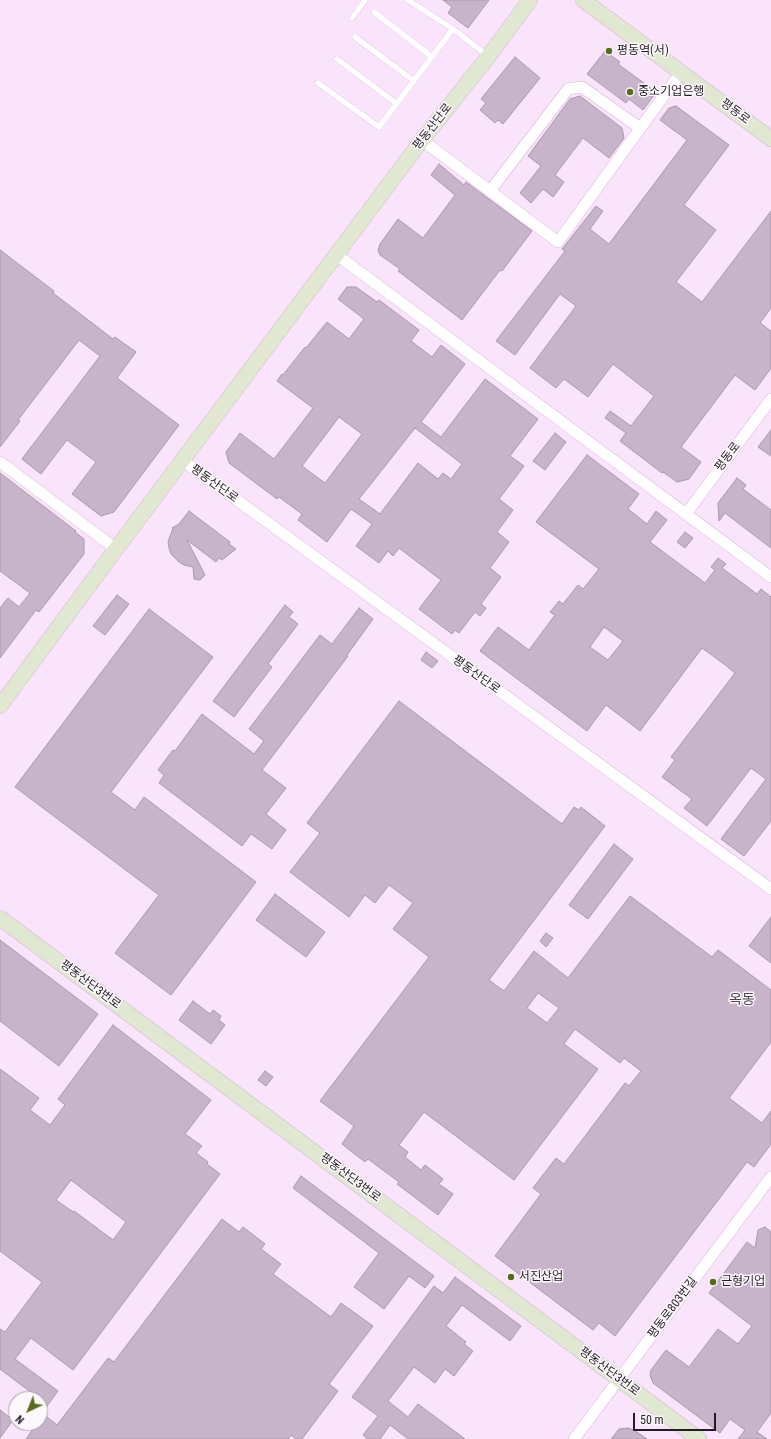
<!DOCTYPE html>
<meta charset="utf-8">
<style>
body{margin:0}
#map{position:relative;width:771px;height:1439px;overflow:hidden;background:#f9e4fb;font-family:"Roboto Condensed",sans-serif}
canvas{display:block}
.north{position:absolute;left:8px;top:1391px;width:40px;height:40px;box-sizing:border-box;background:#fcf8fc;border:1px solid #a5a0a6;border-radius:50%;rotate:223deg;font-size:11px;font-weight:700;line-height:16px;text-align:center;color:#231c24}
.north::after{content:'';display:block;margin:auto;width:14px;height:18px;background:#576c1a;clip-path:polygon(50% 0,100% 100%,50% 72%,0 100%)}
.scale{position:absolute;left:633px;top:1413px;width:83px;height:18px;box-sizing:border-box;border:2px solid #231c24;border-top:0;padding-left:5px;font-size:12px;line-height:14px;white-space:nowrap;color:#231c24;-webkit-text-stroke:3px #fcf8fc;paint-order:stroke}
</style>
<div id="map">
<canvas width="771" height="1439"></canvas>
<div class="north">N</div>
<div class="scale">50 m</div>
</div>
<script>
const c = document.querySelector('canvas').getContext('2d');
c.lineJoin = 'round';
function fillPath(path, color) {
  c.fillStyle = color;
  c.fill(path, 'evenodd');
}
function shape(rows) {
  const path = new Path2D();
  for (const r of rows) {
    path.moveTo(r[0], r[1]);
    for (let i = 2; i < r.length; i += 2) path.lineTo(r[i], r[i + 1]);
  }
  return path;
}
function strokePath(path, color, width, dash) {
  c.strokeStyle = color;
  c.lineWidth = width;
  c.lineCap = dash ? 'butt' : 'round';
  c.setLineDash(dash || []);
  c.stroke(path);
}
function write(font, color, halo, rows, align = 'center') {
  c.font = font + ' "Roboto Condensed","Noto Sans KR",sans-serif';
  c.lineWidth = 3;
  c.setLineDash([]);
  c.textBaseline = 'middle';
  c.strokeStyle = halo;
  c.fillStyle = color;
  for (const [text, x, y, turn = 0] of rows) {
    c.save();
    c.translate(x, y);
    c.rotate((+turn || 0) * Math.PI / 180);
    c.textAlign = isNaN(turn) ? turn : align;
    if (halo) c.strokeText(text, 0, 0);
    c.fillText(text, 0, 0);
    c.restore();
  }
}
const building = shape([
 [443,0,489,0,468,28,448,13,452,7,443,0],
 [605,51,620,62,618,64,652,89,650,91,655,94,643,110,629,99,626,103,587,74,605,51],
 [515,57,540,78,503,124,498,120,495,123,480,110,486,103,481,99,515,57],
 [580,96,622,128,624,138,609,158,583,138,555,175,564,182,553,197,543,189,531,203,520,193,541,166,528,156,570,99,580,96],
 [676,106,729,145,684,205,716,230,676,282,702,302,771,211,771,308,760,323,771,331,771,368,755,390,735,375,681,447,701,462,689,479,677,482,663,472,662,473,620,441,626,433,605,418,610,411,631,426,654,396,613,364,588,397,564,379,556,388,530,368,576,306,560,294,515,355,496,341,565,251,562,249,596,206,603,211,590,229,609,244,687,140,660,120,669,108,676,106],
 [439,164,464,185,466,182,532,231,502,271,500,270,462,320,398,271,400,269,380,255,378,250,380,244,398,219,423,238,455,195,431,175,439,164],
 [0,250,54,291,53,293,113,339,115,337,136,352,117,378,179,425,114,512,101,516,72,494,96,462,67,440,41,474,22,459,100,356,79,340,18,420,20,421,0,447,0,250],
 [347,287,356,287,377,302,379,300,419,330,411,341,432,357,441,345,465,364,421,422,441,437,485,379,538,419,510,456,524,466,499,499,513,510,497,532,509,542,490,568,501,577,481,604,486,608,480,616,475,612,459,633,455,630,452,634,419,609,441,580,399,548,393,556,388,551,379,563,356,546,372,524,351,509,327,542,298,520,302,514,279,497,277,499,229,463,226,452,240,433,274,459,313,408,277,381,282,374,283,375,305,347,306,348,327,322,349,339,364,319,338,299,347,287],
 [339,417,362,434,325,483,302,466,339,417],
 [415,428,462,464,451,479,443,473,438,479,418,463,380,514,359,499,415,428],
 [771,430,771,456,758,447,771,430],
 [555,433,566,442,545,470,533,461,555,433],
 [587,455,639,494,628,509,647,524,656,511,667,520,650,542,705,583,715,570,711,567,718,558,726,564,722,568,757,594,761,589,771,597,771,821,744,856,721,839,766,779,751,768,707,826,684,808,692,799,662,777,675,760,671,757,735,673,724,664,702,648,640,731,606,705,587,731,480,651,498,627,529,650,555,615,550,612,559,601,563,604,578,585,583,589,599,569,536,522,587,455],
 [604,627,623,641,608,660,590,647,604,627],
 [0,473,76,531,75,532,84,539,84,554,39,612,36,610,0,658,0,608,8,598,19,607,30,593,0,571,0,473],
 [737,478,746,485,743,489,771,510,771,548,725,513,719,521,718,503,737,478],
 [189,511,230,542,229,544,236,549,222,560,219,558,216,562,187,540,205,575,200,580,194,579,193,567,184,565,179,562,171,554,169,548,168,542,170,536,173,529,172,528,179,524,189,511],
 [685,532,693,538,685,548,677,542,685,532],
 [117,595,129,604,105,635,93,626,117,595],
 [285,605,293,612,289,617,298,624,268,664,272,667,234,717,213,701,285,605],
 [359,608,373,619,347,655,348,656,262,770,286,788,266,814,286,830,272,849,251,834,242,846,159,783,164,775,158,770,173,750,175,751,202,714,254,754,264,741,249,729,320,635,332,644,359,608],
 [149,609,213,657,111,792,135,810,144,797,256,882,171,995,115,953,159,895,15,787,149,609],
 [426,652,438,661,432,668,421,660,426,652],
 [399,701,562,824,574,807,579,810,581,807,605,826,489,980,504,991,534,951,568,978,630,896,712,957,718,950,771,990,771,1042,729,1098,762,1123,771,1111,771,1144,754,1167,747,1162,615,1336,599,1323,593,1330,495,1256,541,1194,533,1188,556,1158,564,1164,625,1083,629,1086,641,1071,624,1058,620,1063,575,1029,564,1044,598,1069,514,1180,424,1112,399,1145,408,1152,405,1157,421,1170,425,1165,443,1179,439,1184,453,1194,438,1215,397,1184,399,1182,368,1159,365,1162,342,1144,354,1126,320,1101,429,957,393,929,413,903,389,885,375,903,365,895,349,917,290,872,320,833,307,823,399,701],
 [538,993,559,1008,547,1023,527,1008,538,993],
 [614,844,633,859,588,919,569,905,614,844],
 [275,894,325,932,306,957,256,920,275,894],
 [771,917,771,963,749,946,771,917],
 [546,933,553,938,546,947,540,941,546,933],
 [0,940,98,1014,59,1066,0,1021,0,940],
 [193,1001,210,1014,213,1010,221,1016,219,1020,225,1025,211,1044,179,1020,193,1001],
 [113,1025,211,1100,185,1134,202,1146,196,1153,208,1162,207,1164,220,1174,73,1370,31,1338,15,1359,58,1391,42,1413,57,1425,108,1358,114,1362,222,1219,239,1232,243,1227,265,1244,261,1249,281,1264,273,1274,331,1317,341,1303,373,1326,329,1384,338,1391,302,1439,296,1439,291,1435,288,1439,26,1439,33,1429,25,1423,40,1423,40,1399,0,1369,0,1329,5,1332,42,1282,0,1251,0,1069,39,1098,30,1110,50,1125,65,1105,58,1099,113,1025],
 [71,1180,126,1222,113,1240,74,1211,73,1212,56,1200,71,1180],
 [265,1071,273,1077,266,1086,258,1080,265,1071],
 [301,1176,434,1276,425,1288,409,1276,384,1309,354,1287,379,1253,293,1188,301,1176],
 [765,1227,771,1232,771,1413,757,1432,767,1439,738,1439,745,1430,730,1419,720,1433,653,1383,650,1375,651,1370,666,1350,689,1367,718,1329,738,1344,752,1326,709,1293,747,1242,755,1248,758,1230,765,1227],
 [455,1277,521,1326,510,1341,462,1305,446,1326,466,1342,464,1344,473,1351,454,1376,445,1369,435,1383,414,1367,388,1401,408,1417,418,1404,465,1439,408,1439,390,1425,380,1439,368,1439,363,1435,378,1416,352,1397,434,1286,443,1293,455,1277],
 [0,1410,13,1420,0,1438,0,1410],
 [628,1428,634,1430,647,1439,611,1439,619,1429,628,1428]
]);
fillPath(building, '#c8b4ca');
strokePath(building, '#ac98ad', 1);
const lane = shape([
 [408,0,453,29,488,56],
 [374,12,432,57],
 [352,18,365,0],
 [355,37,414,81],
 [337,59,397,104],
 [318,83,379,127,453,29]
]);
const street = shape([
 [422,140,558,242,681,72],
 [490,191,568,89,582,87,640,128],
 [337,255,771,577],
 [182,460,771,889],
 [0,462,116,549],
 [686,514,771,399],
 [574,1439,771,1177]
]);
const secondary = shape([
 [583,0,771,139],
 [0,706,116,549,422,140,488,57,530,0],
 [0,918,699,1439]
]);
strokePath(lane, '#cebad0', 6);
strokePath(street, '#cebad0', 12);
strokePath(secondary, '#cebad0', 16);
strokePath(lane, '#fff', 5.5);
strokePath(street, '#fff', 11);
strokePath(secondary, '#e1e8d1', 15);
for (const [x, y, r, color] of [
 [609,51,4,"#576c1a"],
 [630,92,4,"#576c1a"],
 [511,1277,4,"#576c1a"],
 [713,1282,4,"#576c1a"]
]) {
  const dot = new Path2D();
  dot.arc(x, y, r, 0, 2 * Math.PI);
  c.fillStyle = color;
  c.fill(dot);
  strokePath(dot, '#fcf8fc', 1.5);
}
write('12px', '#231c24', '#fcf8fc', [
 ["평동역(서)",617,51],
 ["중소기업은행",638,92],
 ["서진산업",519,1277],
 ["근형기업",721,1282]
], 'left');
write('12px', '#231c24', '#fcf8fc', [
 ["평동로",735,112,37],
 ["평동산단로",433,127,-52],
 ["평동로",728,457,-53],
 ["평동산단로",214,484,36],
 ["평동산단로",476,675,36],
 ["평동산단3번로",90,985,37],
 ["평동산단3번로",350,1178,37],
 ["평동로803번길",673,1308,-53],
 ["평동산단3번로",609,1372,37]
]);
write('14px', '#534254', '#fcf8fc', [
 ["옥동",742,1000]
]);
</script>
